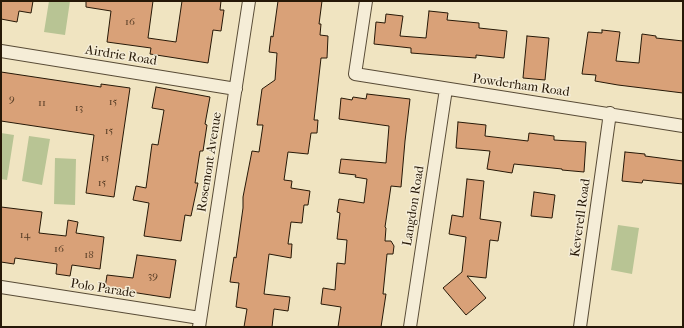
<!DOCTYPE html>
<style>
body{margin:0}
#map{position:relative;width:684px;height:328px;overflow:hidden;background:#f0e4c1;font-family:"IM FELL French Canon",serif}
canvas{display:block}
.frame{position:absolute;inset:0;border:2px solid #261807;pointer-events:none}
</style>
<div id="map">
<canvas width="684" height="328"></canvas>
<div class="frame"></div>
</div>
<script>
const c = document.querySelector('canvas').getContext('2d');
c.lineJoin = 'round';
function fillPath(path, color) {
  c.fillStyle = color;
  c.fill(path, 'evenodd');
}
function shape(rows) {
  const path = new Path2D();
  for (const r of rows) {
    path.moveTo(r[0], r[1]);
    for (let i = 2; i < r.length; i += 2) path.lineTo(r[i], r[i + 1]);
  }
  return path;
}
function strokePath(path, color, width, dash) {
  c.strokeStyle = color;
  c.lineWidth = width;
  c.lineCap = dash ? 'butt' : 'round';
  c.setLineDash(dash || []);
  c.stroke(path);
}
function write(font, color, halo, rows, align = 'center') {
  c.font = font + ' "IM FELL French Canon",serif';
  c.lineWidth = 3;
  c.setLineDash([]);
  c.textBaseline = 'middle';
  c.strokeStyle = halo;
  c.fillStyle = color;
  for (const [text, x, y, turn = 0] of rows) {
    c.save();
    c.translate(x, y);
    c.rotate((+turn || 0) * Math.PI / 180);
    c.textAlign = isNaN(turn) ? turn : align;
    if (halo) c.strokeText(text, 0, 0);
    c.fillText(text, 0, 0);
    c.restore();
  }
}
fillPath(shape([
 [49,1,70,1,65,35,44,32],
 [1,133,14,135,7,180,1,179],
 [29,136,50,139,42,185,22,181],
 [55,158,76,159,75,205,54,204],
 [618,225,639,228,632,274,611,270]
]), '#b8c494');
const building = shape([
 [1,1,33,1,31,13,19,11,17,22,1,19,1,1],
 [86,1,153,1,148,38,176,42,182,1,221,1,220,10,224,10,221,31,213,30,208,63,150,54,151,48,107,42,111,11,86,7,86,1],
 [278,1,322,1,319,24,321,24,320,35,328,36,327,58,321,58,314,120,318,120,317,133,311,133,308,154,288,152,284,180,292,181,291,188,310,191,308,205,304,205,302,223,291,222,288,244,292,244,291,258,269,254,264,294,290,297,288,311,274,309,272,327,244,327,247,309,236,307,239,283,230,282,234,257,236,258,243,208,243,197,252,151,259,152,263,125,257,125,262,89,275,80,277,53,269,52,271,36,273,37,278,1],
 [429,11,448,13,447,20,479,23,479,28,507,31,504,58,476,55,476,58,411,53,411,48,374,44,376,22,385,23,386,14,403,16,400,36,426,38,429,11],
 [602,30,620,32,616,61,639,63,642,34,656,36,656,38,683,41,683,93,618,85,595,81,596,75,582,74,588,32,602,33,602,30],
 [527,36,549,38,545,80,523,78,527,36],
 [1,72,101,87,101,84,130,88,114,197,86,193,94,135,1,121,1,72],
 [156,87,210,97,205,124,207,125,203,151,200,151,195,183,198,183,191,216,185,215,181,241,144,236,149,203,133,200,136,186,146,188,152,144,158,145,164,110,152,108,156,87],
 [367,94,410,99,405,141,401,187,391,186,385,227,386,228,385,241,391,241,394,246,393,254,387,254,383,294,386,294,381,327,338,327,341,307,321,304,323,288,335,290,337,263,345,264,347,240,337,239,340,213,337,212,339,199,364,203,367,179,355,177,356,175,339,173,341,159,386,163,389,126,339,119,341,98,352,100,353,97,366,99,367,94],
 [458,122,486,125,485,136,528,141,529,133,554,136,554,140,586,142,584,172,562,170,562,169,514,164,512,173,487,169,490,151,456,148,458,122],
 [625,152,645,154,645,156,683,161,683,184,643,180,642,183,622,181,625,152],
 [467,179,484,181,480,219,501,222,498,241,490,240,486,278,467,276,486,298,466,315,443,288,462,272,466,237,449,234,452,215,463,217,467,179],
 [534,192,555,195,552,218,531,216,534,192],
 [1,207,42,212,39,233,66,236,68,220,78,222,76,233,104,237,100,269,72,265,70,276,56,274,57,264,15,258,14,264,1,262,1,207],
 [137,255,176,260,170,298,105,288,107,275,133,278,137,255]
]);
fillPath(building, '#d9a178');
strokePath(building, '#261807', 1);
const minor = shape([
 [366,1,355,74,683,126],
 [1,51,236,89],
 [1,287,200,318],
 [199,327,249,1],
 [410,327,446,89],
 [580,327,610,113]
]);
strokePath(minor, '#584b36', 14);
strokePath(minor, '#f5edd7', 12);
write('11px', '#533a23', null, [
 ["16",130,22],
 ["9",12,99],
 ["15",113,102],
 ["11",42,103],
 ["13",79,108],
 ["15",109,131],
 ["15",105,158],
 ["15",102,183],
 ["14",25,235],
 ["16",59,249],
 ["18",89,255],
 ["39",153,276]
]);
write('13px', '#261807', '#f5edd7', [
 ["Airdrie Road",121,56,9],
 ["Powderham Road",521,86,8],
 ["Rosemont Avenue",210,162,-81],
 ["Langdon Road",414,206,-81],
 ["Keverell Road",581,218,-82],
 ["Polo Parade",103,289,9]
]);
</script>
